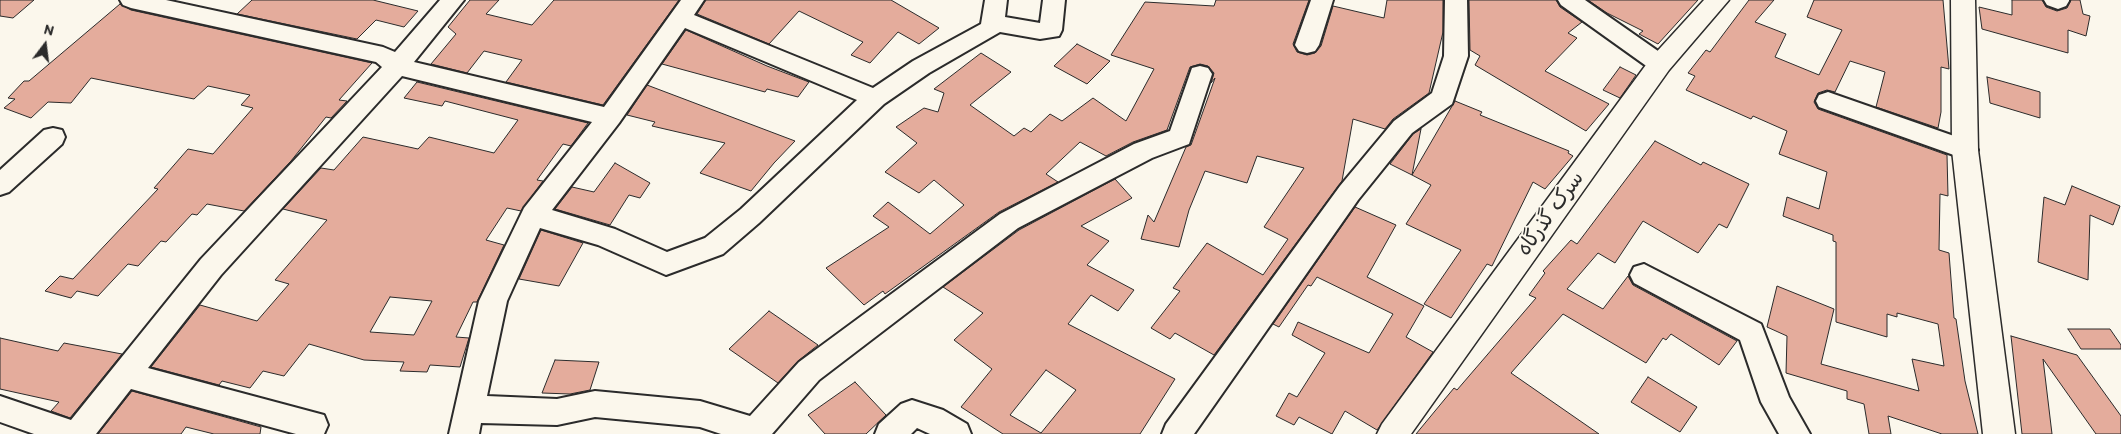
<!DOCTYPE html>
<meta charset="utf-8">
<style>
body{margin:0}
#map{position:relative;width:2121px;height:434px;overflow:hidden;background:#fbf7ec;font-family:Itim,sans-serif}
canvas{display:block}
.north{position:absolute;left:20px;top:20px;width:50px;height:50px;-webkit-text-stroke:4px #fbf7ec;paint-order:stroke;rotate:15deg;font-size:14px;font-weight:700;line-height:20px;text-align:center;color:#2b2b2b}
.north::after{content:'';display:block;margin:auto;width:18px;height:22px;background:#2b2b2b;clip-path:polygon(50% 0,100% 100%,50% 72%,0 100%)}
</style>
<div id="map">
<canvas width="2121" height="434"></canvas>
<div class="north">N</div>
</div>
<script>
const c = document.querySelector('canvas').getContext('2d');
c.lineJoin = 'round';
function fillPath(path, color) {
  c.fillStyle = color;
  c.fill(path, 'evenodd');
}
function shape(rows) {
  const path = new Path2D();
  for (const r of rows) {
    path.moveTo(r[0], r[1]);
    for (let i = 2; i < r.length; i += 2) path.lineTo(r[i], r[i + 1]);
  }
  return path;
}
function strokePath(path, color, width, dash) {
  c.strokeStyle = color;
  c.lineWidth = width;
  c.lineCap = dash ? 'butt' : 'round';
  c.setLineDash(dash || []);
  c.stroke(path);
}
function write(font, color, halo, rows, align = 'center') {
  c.font = font + ' Itim,"Playpen Sans Arabic",sans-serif';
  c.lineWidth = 4;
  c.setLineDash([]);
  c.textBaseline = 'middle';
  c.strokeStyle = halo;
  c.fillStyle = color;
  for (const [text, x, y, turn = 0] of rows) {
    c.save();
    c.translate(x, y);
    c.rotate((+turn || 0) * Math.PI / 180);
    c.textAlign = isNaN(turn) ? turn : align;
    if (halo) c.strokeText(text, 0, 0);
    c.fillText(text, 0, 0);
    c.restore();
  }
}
const building = shape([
 [0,0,34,0,13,18,0,16,0,0],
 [252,0,373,0,418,11,404,27,376,20,357,39,237,14,252,0],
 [470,0,499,0,486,14,532,25,554,0,679,0,603,105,506,82,522,60,484,51,467,73,431,64,456,34,448,27,470,0],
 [706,0,891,0,939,28,919,44,898,32,870,63,851,55,863,42,799,11,769,44,697,14,706,0],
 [1216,0,1309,0,1293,44,1297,52,1307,55,1315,53,1321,46,1333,6,1384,18,1387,0,1443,0,1443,32,1429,93,1393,119,1385,129,1353,119,1342,181,1214,355,1175,333,1170,339,1151,328,1180,291,1173,288,1207,243,1263,275,1288,239,1264,227,1304,168,1257,156,1247,183,1205,171,1189,210,1179,247,1141,239,1148,215,1154,222,1186,147,1191,145,1215,78,1211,83,1214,73,1208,66,1200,64,1190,67,1167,130,1133,142,1106,156,1080,142,1046,174,1058,182,999,212,885,294,883,291,864,305,826,268,889,227,873,216,888,202,930,234,964,205,934,180,919,193,885,172,917,143,896,127,924,108,938,112,944,93,934,89,981,53,1011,72,970,105,1014,136,1024,128,1031,132,1050,114,1062,121,1093,98,1126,121,1154,69,1111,55,1145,2,1214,6,1216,0],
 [1469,0,1556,0,1560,7,1582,22,1568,33,1577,38,1545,71,1609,104,1586,131,1475,65,1480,56,1470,50,1469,0],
 [1588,0,1698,0,1658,44,1639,34,1643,31,1607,13,1588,0],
 [1749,0,1774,0,1755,22,1786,34,1775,57,1819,75,1842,30,1807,17,1814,0,1943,0,1949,69,1941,67,1941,112,1938,128,1876,107,1885,72,1850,61,1835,92,1827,90,1818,93,1814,102,1818,109,1947,155,1948,196,1940,194,1939,250,1949,253,1954,318,1956,319,1965,381,1978,434,1942,434,1888,416,1891,434,1869,434,1864,404,1847,399,1847,391,1786,373,1787,336,1767,327,1777,286,1834,309,1821,364,1919,391,1912,359,1944,366,1938,324,1897,313,1897,317,1887,314,1887,337,1836,322,1836,242,1833,241,1833,235,1783,216,1787,197,1819,209,1827,172,1779,154,1787,131,1753,116,1751,119,1686,90,1695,76,1688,73,1706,50,1710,52,1749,0],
 [2012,0,2042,0,2046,7,2057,11,2067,8,2071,0,2080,0,2083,14,2090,16,2086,36,2068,30,2068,53,1982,29,1979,7,2012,15,2012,0],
 [120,4,131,10,372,63,339,100,347,101,331,118,326,117,291,161,244,211,207,204,197,215,192,214,166,242,161,241,138,266,128,264,98,296,77,291,71,298,45,291,60,276,73,279,158,189,154,188,188,149,213,154,253,108,241,105,250,95,208,86,194,99,91,78,71,103,48,102,31,118,4,108,15,99,8,98,24,81,29,81,120,4],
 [686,30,767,66,809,82,798,97,767,89,765,92,662,64,686,30],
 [1077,44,1110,61,1087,84,1054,66,1077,44],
 [1620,67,1636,75,1620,98,1603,90,1620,67],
 [1987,77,2040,92,2040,118,1990,103,1987,77],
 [417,82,588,123,571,146,563,144,537,180,543,181,521,211,507,208,486,240,504,245,477,302,473,302,456,337,469,338,460,367,430,365,427,372,400,371,404,362,364,360,309,344,284,376,263,371,250,388,222,381,219,385,151,367,200,305,257,321,289,284,275,280,327,220,283,209,321,168,334,170,363,137,418,149,429,137,494,153,518,120,445,101,442,106,404,98,417,82],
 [390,297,432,301,414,335,370,332,390,297],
 [647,85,795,141,774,163,751,191,700,173,725,143,652,126,655,122,627,115,647,85],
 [1455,101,1482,112,1480,115,1569,151,1568,153,1573,156,1545,189,1533,182,1492,266,1487,264,1451,318,1424,304,1461,250,1406,224,1431,185,1412,175,1455,101],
 [1421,129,1412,175,1390,164,1413,134,1421,129],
 [1655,141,1701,165,1703,162,1749,184,1727,228,1719,224,1698,253,1643,221,1615,263,1598,253,1567,289,1603,309,1628,276,1633,285,1737,341,1719,365,1671,334,1666,340,1663,338,1646,363,1563,314,1511,373,1599,434,1416,434,1454,388,1457,390,1536,298,1529,295,1545,273,1543,271,1571,240,1577,244,1655,141],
 [615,163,650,183,640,198,629,195,610,225,555,209,572,187,594,192,615,163],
 [1115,179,1132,198,1081,226,1109,241,1087,265,1134,290,1118,311,1091,295,1068,324,1175,379,1140,434,1003,434,961,407,992,369,954,340,983,313,943,287,1019,230,1115,179],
 [1046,370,1076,390,1041,433,1010,415,1046,370],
 [2072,186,2120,206,2113,225,2090,215,2088,280,2038,262,2044,197,2065,205,2072,186],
 [1355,207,1396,225,1367,277,1424,306,1406,337,1433,352,1377,430,1345,411,1332,434,1299,417,1294,425,1276,416,1289,393,1297,397,1325,353,1292,335,1298,322,1369,353,1393,314,1317,277,1311,286,1308,285,1279,327,1273,324,1355,207],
 [541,230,583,243,559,286,519,279,541,230],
 [769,311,818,345,798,361,778,383,729,349,769,311],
 [2068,329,2110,329,2121,345,2121,349,2081,349,2068,329],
 [2011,336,2077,355,2121,416,2121,434,2096,434,2043,359,2052,434,2022,434,2011,336],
 [0,338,58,351,64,343,122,354,70,418,51,411,59,402,0,389,0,338],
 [555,360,599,362,590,390,570,394,542,393,555,360],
 [1648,377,1697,407,1680,432,1631,402,1648,377],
 [855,382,886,415,866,434,825,434,808,415,855,382],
 [132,391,261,427,260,434,214,434,186,427,181,434,98,434,132,391]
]);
fillPath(building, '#e4ac9c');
strokePath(building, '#2b2b2b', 1);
const minor = shape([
 [120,0,166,0,383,47,395,52,440,0,464,0,414,62,604,107,681,0,704,0,694,15,873,88,913,61,981,24,985,0,1007,0,1005,17,1040,23,1043,0,1065,0,1062,30,1059,36,1040,39,1000,32,929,73,884,104,759,223,723,254,666,275,598,245,540,228,507,301,487,396,557,399,595,391,700,401,750,416,799,362,1000,214,1134,144,1170,131,1192,68,1200,66,1208,68,1212,74,1189,144,1152,158,1018,228,819,380,772,434,721,434,700,427,595,417,557,425,481,423,479,434,449,434,479,301,524,208,592,122,402,76,221,275,148,368,324,415,328,425,324,434,296,434,131,389,96,434,34,434,0,422,0,396,71,420,201,259,382,67,376,62,131,8,123,5,120,0],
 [685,28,857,100,741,209,705,238,667,252,615,229,552,210,619,123,685,28],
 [1311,0,1333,0,1319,45,1315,51,1307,53,1299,51,1295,45,1311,0],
 [1445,0,1467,0,1468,56,1452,104,1412,133,1358,200,1194,434,1162,434,1166,424,1340,186,1394,121,1432,93,1444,56,1445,0],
 [1558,0,1585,0,1668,58,1672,64,1668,70,1660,72,1652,70,1561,5,1558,0],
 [2044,0,2069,0,2069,1,2066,6,2058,9,2047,5,2044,0],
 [1828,92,1974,143,1978,150,1974,157,1965,159,1819,107,1816,101,1819,95,1828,92],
 [53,128,62,130,65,137,62,144,9,192,0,195,0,170,44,130,53,128],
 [1644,264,1761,324,1789,397,1810,434,1779,434,1761,402,1740,340,1634,283,1630,275,1634,267,1644,264],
 [912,400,943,410,967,424,971,434,930,434,917,428,911,434,875,434,879,424,901,404,912,400]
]);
const tertiary = shape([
 [1704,0,1729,0,1669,70,1411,434,1377,434,1382,424,1651,58,1704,0]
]);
const secondary = shape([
 [1951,0,1975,0,1978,150,2015,434,1983,434,1952,150,1951,0]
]);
strokePath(minor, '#2b2b2b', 4);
strokePath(tertiary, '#2b2b2b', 3);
strokePath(secondary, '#2b2b2b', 3);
fillPath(minor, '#fbf7ec');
fillPath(tertiary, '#fbf7ec');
fillPath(secondary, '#fbf7ec');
write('21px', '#2b2b2b', '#fbf7ec', [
 ["سرک گذرگاه",1551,214,-54]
]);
</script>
